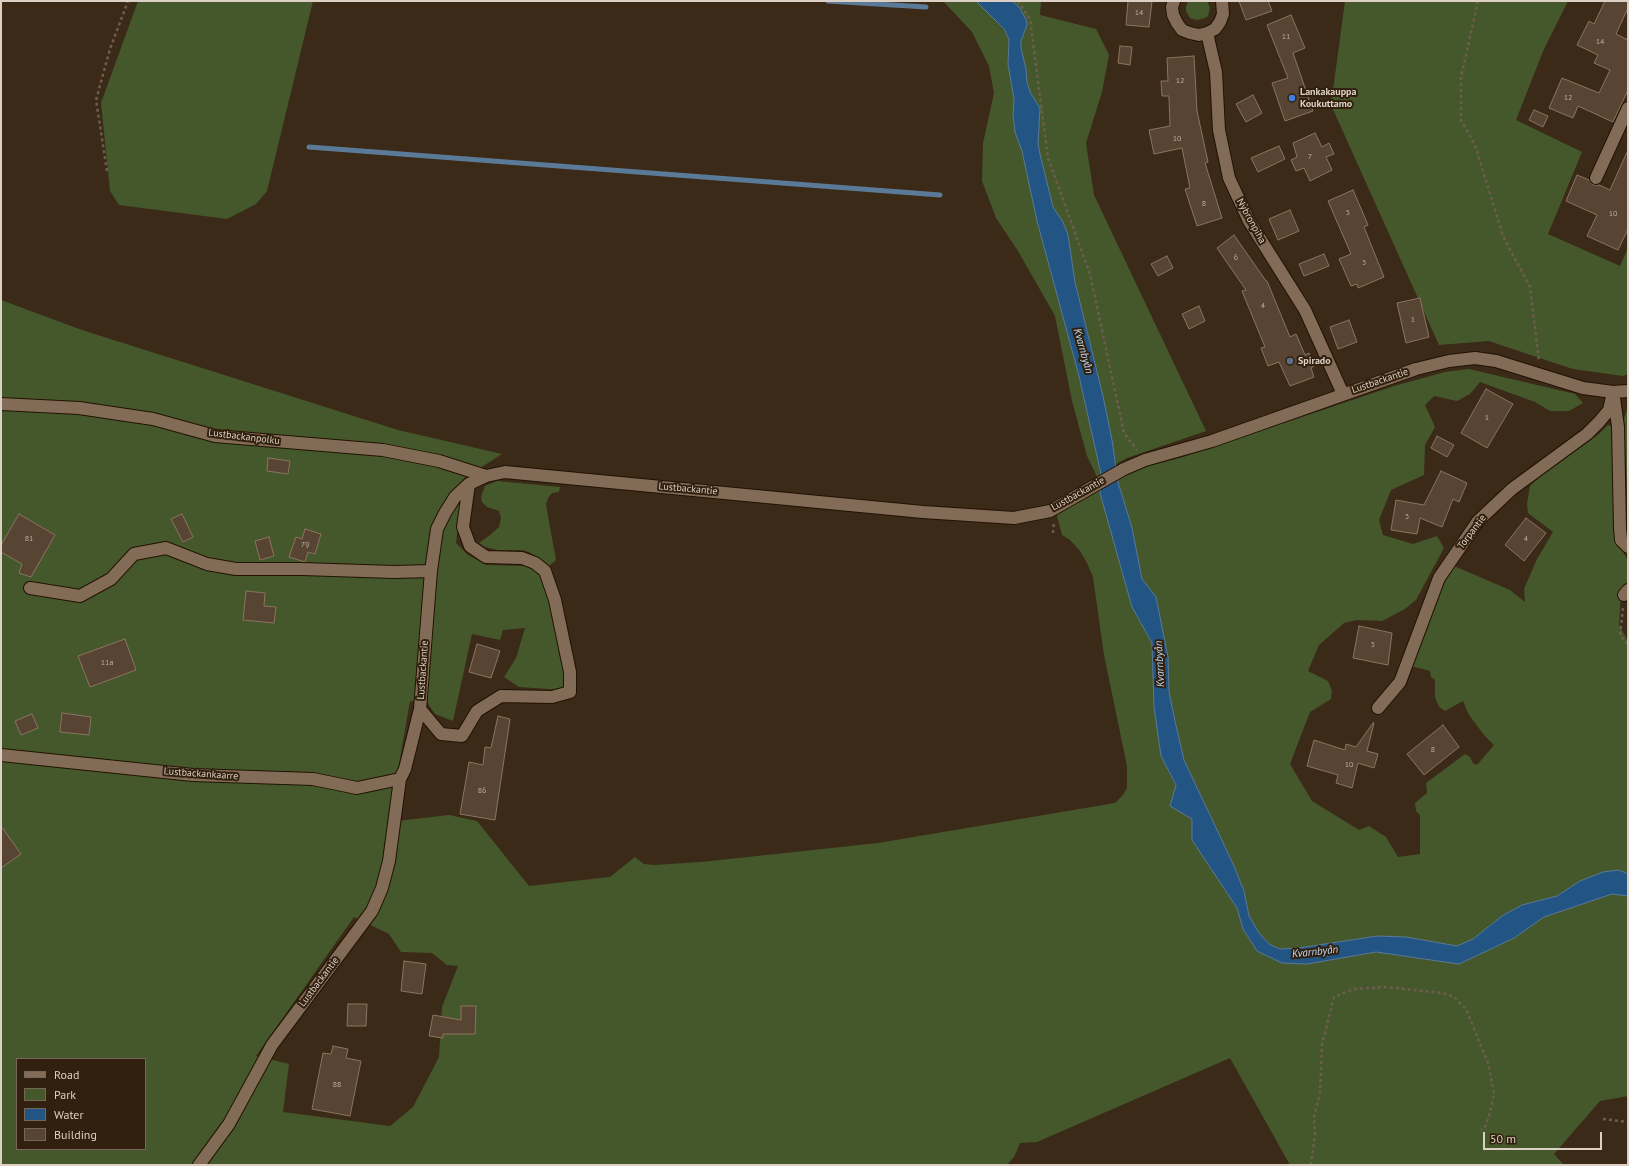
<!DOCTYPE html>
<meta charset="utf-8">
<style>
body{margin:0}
#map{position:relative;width:1629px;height:1166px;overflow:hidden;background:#3c2a18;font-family:"PT Sans",sans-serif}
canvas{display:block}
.frame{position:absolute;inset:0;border:2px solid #dcd0c5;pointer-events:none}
.legend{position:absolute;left:16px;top:1058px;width:130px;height:92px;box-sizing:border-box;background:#32200e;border:1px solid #766657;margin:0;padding:5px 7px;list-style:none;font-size:12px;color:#dcd0c5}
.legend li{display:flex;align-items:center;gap:8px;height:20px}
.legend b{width:20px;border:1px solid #766657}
.scale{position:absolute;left:1483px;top:1132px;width:119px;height:18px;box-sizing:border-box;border:2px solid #dcd0c5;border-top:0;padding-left:5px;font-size:12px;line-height:14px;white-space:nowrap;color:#dcd0c5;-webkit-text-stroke:3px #32200e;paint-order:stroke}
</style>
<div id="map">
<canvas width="1629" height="1166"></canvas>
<div class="frame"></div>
<ul class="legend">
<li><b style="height:5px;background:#826c58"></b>Road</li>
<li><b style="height:11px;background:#44582c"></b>Park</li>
<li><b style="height:11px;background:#225584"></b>Water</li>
<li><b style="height:11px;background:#584432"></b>Building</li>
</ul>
<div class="scale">50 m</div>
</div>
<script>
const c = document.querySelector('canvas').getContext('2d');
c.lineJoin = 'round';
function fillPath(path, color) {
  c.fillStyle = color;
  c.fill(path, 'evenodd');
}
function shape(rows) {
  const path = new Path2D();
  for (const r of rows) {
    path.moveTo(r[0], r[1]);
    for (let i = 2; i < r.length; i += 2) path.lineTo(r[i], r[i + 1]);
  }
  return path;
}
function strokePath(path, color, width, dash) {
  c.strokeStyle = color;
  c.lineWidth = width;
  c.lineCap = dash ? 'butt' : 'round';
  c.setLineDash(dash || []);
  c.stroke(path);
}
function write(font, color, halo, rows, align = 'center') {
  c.font = font + ' "PT Sans",sans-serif';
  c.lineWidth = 4;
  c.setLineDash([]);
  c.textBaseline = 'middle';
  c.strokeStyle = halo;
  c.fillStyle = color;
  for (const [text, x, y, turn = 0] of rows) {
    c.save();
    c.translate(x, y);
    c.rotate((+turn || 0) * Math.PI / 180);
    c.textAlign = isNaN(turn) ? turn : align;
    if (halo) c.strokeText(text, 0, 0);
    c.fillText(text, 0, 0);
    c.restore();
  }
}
fillPath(shape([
 [138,1,313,1,267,191,256,204,227,219,119,205,110,191,101,103],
 [943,1,976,1,1004,30,1009,39,1008,64,1014,99,1013,115,1015,132,1022,151,1037,221,1079,376,1101,474,1097,477,1087,456,1072,401,1055,316,1018,251,996,218,982,181,983,143,994,93,989,66,972,32],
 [1012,1,1041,1,1040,15,1096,29,1109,55,1102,92,1086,143,1094,195,1206,431,1127,458,1116,464,1103,396,1075,282,1068,235,1063,222,1053,207,1040,154,1038,144,1040,108,1030,92,1027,82,1026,69,1021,48,1021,41,1027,25],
 [1188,1,1207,1,1210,8,1208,16,1205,18,1197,20,1190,18,1186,11,1186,7],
 [1345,1,1568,1,1544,49,1516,120,1582,152,1548,234,1620,266,1628,248,1628,374,1623,376,1573,369,1489,341,1439,345,1331,105],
 [1,300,82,330,398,430,502,454,463,479,456,543,468,555,486,565,528,566,535,569,541,574,556,615,568,671,563,690,519,687,504,677,516,658,525,628,503,630,500,640,472,634,453,721,435,714,427,702,410,701,389,822,449,815,477,821,529,886,610,877,635,857,644,864,654,865,701,862,878,843,1115,803,1123,795,1127,788,1127,766,1104,655,1093,577,1087,563,1080,551,1070,540,1062,535,1056,512,1100,486,1132,607,1152,643,1154,707,1161,756,1192,819,1192,840,1237,908,1243,929,1257,951,1282,963,1307,964,1376,952,1459,964,1514,938,1544,917,1612,894,1628,896,1628,1096,1600,1101,1554,1154,1564,1165,1290,1165,1230,1058,1037,1142,1020,1143,1014,1157,1007,1165,1,1165],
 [354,917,389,934,401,952,432,953,447,965,458,966,442,1007,439,1057,413,1107,390,1126,283,1112,289,1064,256,1056],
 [17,1059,145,1059,145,1149,17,1149],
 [1469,369,1575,394,1583,403,1569,411,1550,411,1535,402,1480,382,1470,394,1457,401,1434,396,1425,405,1435,427,1425,445,1424,475,1391,490,1379,520,1383,535,1413,544,1437,536,1444,548,1416,600,1405,609,1382,621,1357,620,1344,623,1319,645,1308,671,1328,681,1332,691,1331,699,1310,712,1290,764,1312,801,1359,830,1369,826,1386,837,1398,857,1420,854,1420,815,1416,811,1415,803,1427,793,1426,783,1465,754,1470,757,1473,763,1477,765,1494,745,1484,735,1469,715,1463,701,1445,711,1439,707,1435,697,1435,680,1431,677,1430,671,1411,666,1435,599,1454,566,1510,590,1525,602,1524,589,1537,559,1553,532,1528,513,1527,504,1530,486,1546,470,1574,452,1599,434,1608,425,1613,427,1617,540,1628,561,1628,582,1621,593,1619,625,1628,641,1628,874,1619,870,1580,881,1557,896,1522,905,1502,916,1473,939,1457,946,1406,937,1377,936,1299,948,1280,949,1269,944,1259,933,1249,916,1244,891,1234,866,1184,760,1175,721,1169,692,1168,657,1156,597,1142,579,1132,528,1117,479,1141,468,1183,457,1394,386,1445,372],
 [1628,408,1628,513,1624,418],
 [497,481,560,487,559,492,552,493,548,498,546,505,556,560,548,567,541,560,529,552,522,550,497,550,485,547,479,543,490,535,499,527,501,518,499,511,487,507,482,502,481,497,485,486]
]), '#44582c');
const water = shape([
 [976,1,1012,1,1019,7,1026,19,1027,25,1021,41,1021,48,1026,69,1027,82,1030,92,1040,108,1038,144,1040,154,1053,207,1063,222,1068,235,1075,282,1103,396,1112,440,1118,482,1132,528,1142,579,1156,597,1168,657,1169,692,1175,721,1184,760,1234,866,1244,891,1249,916,1259,933,1269,944,1280,949,1299,948,1377,936,1406,937,1457,946,1473,939,1502,916,1522,905,1557,896,1580,881,1603,872,1619,870,1628,874,1628,896,1612,894,1544,917,1514,938,1459,964,1376,952,1307,964,1282,963,1257,951,1243,929,1237,908,1192,840,1192,819,1170,806,1176,785,1161,756,1154,707,1152,643,1132,607,1100,493,1101,474,1079,376,1037,221,1022,151,1015,132,1013,115,1014,99,1008,64,1009,39,1004,29,976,1]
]);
fillPath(water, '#225584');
strokePath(water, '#5a7a98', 1);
strokePath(shape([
 [828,1,926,7],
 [309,147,940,195]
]), '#5a7a98', 5);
const building = shape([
 [1128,1,1152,1,1149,27,1126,25,1128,1],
 [1239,1,1268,1,1272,11,1246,20,1239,1],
 [1605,1,1628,1,1628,8,1616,34,1628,40,1628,90,1613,122,1578,106,1573,118,1549,108,1562,78,1599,93,1610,70,1594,63,1598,55,1577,45,1589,21,1594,24,1605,1],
 [1291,15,1305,48,1293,53,1313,111,1285,121,1272,83,1288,78,1267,25,1291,15],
 [1120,46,1132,47,1130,65,1118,63,1120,46],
 [1194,56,1197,111,1208,162,1205,163,1222,218,1197,226,1185,189,1190,188,1182,148,1154,154,1149,130,1170,126,1169,96,1162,96,1161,81,1168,81,1167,58,1194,56],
 [1253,95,1262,113,1246,122,1236,104,1253,95],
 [1534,110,1548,116,1543,127,1529,120,1534,110],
 [1315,133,1322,147,1329,143,1334,154,1326,157,1332,170,1310,181,1304,168,1296,171,1291,160,1297,157,1293,143,1315,133],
 [1279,146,1285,159,1258,172,1251,158,1279,146],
 [1628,150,1628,229,1618,250,1587,236,1597,215,1566,201,1577,175,1589,180,1593,185,1599,185,1610,190,1628,150],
 [1353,190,1368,225,1364,227,1384,277,1358,288,1357,284,1351,286,1339,259,1351,254,1328,201,1353,190],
 [1290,210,1299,231,1278,240,1269,219,1290,210],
 [1234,235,1266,281,1267,281,1290,337,1296,334,1305,355,1309,353,1314,366,1311,368,1314,377,1290,386,1279,362,1268,366,1261,348,1265,347,1242,291,1246,290,1217,248,1234,235],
 [1324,254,1329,266,1304,276,1299,264,1324,254],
 [1167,256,1173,268,1158,276,1151,264,1167,256],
 [1420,298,1429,337,1406,343,1397,303,1420,298],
 [1199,306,1205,321,1189,329,1182,314,1199,306],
 [1349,320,1357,342,1338,349,1330,327,1349,320],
 [1486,389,1513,404,1487,448,1461,433,1486,389],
 [1437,436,1454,445,1447,457,1431,448,1437,436],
 [268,458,290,461,288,474,267,471,268,458],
 [1441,471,1467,483,1459,502,1453,499,1442,527,1420,518,1417,534,1391,530,1396,500,1424,505,1441,471],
 [19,514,55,535,31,577,19,573,22,564,1,552,1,545,19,514],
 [182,514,193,537,183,542,171,519,182,514],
 [1526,518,1546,533,1524,561,1505,545,1526,518],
 [305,529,321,534,315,554,308,552,305,562,289,557,296,537,302,539,305,529],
 [269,537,274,556,260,560,255,541,269,537],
 [246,591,265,593,264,606,276,607,274,623,243,620,246,591],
 [1359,626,1392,633,1388,665,1353,658,1359,626],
 [125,639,136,670,90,687,78,656,125,639],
 [477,644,500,651,491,678,469,672,477,644],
 [62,713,91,717,89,735,60,732,62,713],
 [32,714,38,728,21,735,15,721,32,714],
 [498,716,510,719,495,820,460,814,469,762,483,765,485,747,491,748,498,716],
 [1373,723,1374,723,1367,751,1378,754,1374,768,1358,763,1352,788,1336,783,1338,775,1307,766,1314,740,1345,750,1346,744,1356,747,1373,723],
 [1443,725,1459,747,1424,775,1407,754,1443,725],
 [1,826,21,854,1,868,1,826],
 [404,961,426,964,422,994,401,991,404,961],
 [348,1004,367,1004,366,1026,347,1026,348,1004],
 [461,1006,476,1006,475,1034,443,1034,443,1038,429,1036,433,1015,461,1020,461,1006],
 [333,1046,348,1049,346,1058,361,1061,350,1116,312,1109,323,1053,331,1054,333,1046]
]);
fillPath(building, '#584432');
strokePath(building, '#8b7461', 1);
const minor = shape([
 [1174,1,1172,7,1173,15,1177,23,1182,30,1190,33,1199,35,1207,33,1215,29,1220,22,1223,14,1222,1],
 [1207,33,1216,72,1219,130,1229,178,1249,221,1305,310,1343,394],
 [1596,178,1628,108],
 [1614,398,1618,427,1620,528,1621,540,1628,547],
 [1,404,79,408,153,419,215,436,383,450,439,461,486,476],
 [30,588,80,596,111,579,134,554,166,548,207,564,236,569,302,569,394,572,431,571],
 [1624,595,1628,590],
 [1378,708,1400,682,1439,578,1478,521,1512,489,1587,434,1599,422,1609,410,1613,392],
 [420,709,441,734,462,736,477,711,501,696,552,697,570,692,570,672,555,600,545,571,535,563,522,558,486,557,470,546,463,527,469,484],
 [1,755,193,775,313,779,357,788,400,779],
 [199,1165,229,1124,272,1045,372,911,382,888,389,861,400,779,405,769,420,709,431,571,437,529,445,513,455,497,469,484,486,476,505,472,923,512,1014,518,1050,511,1124,469,1145,460,1212,441,1416,369,1449,361,1475,358,1496,361,1583,388,1613,392,1628,391]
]);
strokePath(minor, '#221202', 14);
strokePath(shape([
 [1018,1,1030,19,1048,158,1090,274,1124,433,1137,450],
 [1478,1,1461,77,1461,120,1475,145,1503,236,1530,287,1539,361],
 [107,171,96,100,110,49,128,1],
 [1053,533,1054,522],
 [1623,608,1620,636,1628,644],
 [1603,1119,1628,1122],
 [1311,1165,1315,1134,1314,1117,1320,1093,1322,1045,1334,997,1354,989,1385,987,1443,993,1454,997,1466,1009,1488,1063,1494,1093,1490,1113,1485,1127,1481,1130]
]), '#6e5d4e', 2.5, [3, 3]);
strokePath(minor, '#826c58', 12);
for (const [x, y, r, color] of [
 [1292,98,4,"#3f7fe0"],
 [1290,361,4,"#5c6f8a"]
]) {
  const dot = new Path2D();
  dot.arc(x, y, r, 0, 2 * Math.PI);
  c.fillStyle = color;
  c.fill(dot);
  strokePath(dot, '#32200e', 1.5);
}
write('8px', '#bbada0', null, [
 ["14",1139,13],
 ["11",1286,37],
 ["14",1600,42],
 ["12",1180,81],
 ["12",1568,98],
 ["10",1177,139],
 ["7",1310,157],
 ["8",1204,204],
 ["5",1348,213],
 ["10",1613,214],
 ["6",1236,258],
 ["3",1364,263],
 ["4",1263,306],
 ["1",1413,320],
 ["1",1487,418],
 ["3",1407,517],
 ["81",29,539],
 ["4",1526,539],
 ["79",305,545],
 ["5",1373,645],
 ["11a",107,663],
 ["8",1433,750],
 ["10",1349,765],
 ["86",482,791],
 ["88",337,1085]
]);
write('bold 10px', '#dcd0c5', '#32200e', [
 ["Lankakauppa",1300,92],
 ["Koukuttamo",1300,104],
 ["Spirado",1298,361]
], 'left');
write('10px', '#dcd0c5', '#32200e', [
 ["Nybronpiha",1251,221,61],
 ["Lustbackantie",1380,381,-19],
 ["Lustbackanpolku",244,437,7],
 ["Lustbackantie",688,489,5],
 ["Lustbackantie",1078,494,-29],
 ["Torpantie",1472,532,-53],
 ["Lustbackantie",423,670,-86],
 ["Lustbackankaarre",201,774,4],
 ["Lustbackantie",319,982,-53]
]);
write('italic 11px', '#bfdbf8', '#32200e', [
 ["Kvarnbyån",1083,351,74],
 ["Kvarnbyån",1160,664,-93],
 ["Kvarnbyån",1315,952,-6]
]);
</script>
